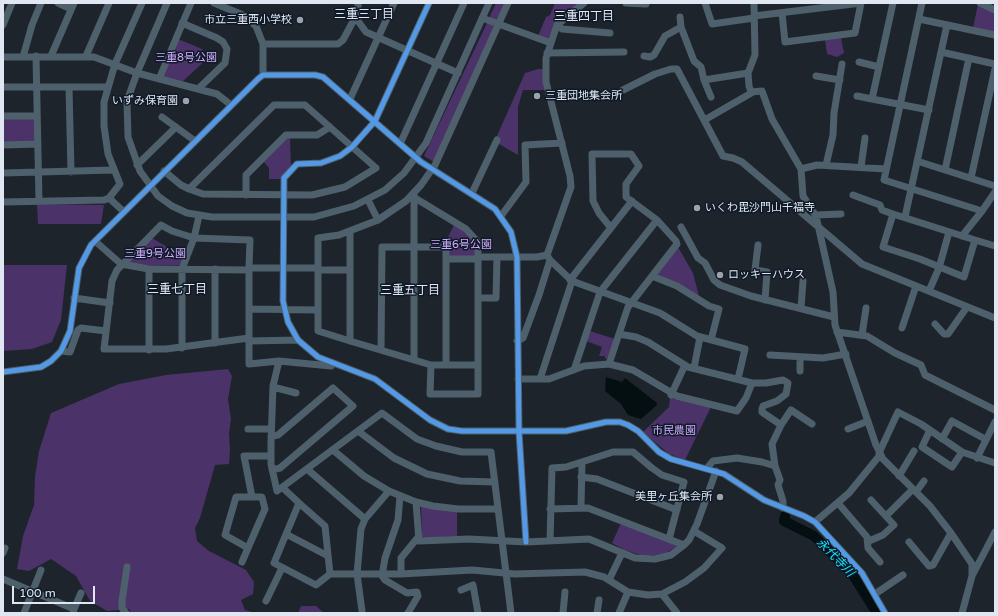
<!DOCTYPE html>
<meta charset="utf-8">
<style>
body{margin:0}
#map{position:relative;width:998px;height:616px;overflow:hidden;background:#1e242c;font-family:"Varela Round",sans-serif}
canvas{display:block}
.frame{position:absolute;inset:0;border:4px solid #e0e7f2;pointer-events:none}
.scale{position:absolute;left:12px;top:586px;width:83px;height:18px;box-sizing:border-box;border:2px solid #e0e7f2;border-top:0;padding-left:5px;font-size:12px;line-height:14px;white-space:nowrap;color:#e0e7f2;-webkit-text-stroke:3px #0f1928;paint-order:stroke}
</style>
<div id="map">
<canvas width="998" height="616"></canvas>
<div class="frame"></div>
<div class="scale">100 m</div>
</div>
<script>
const c = document.querySelector('canvas').getContext('2d');
c.lineJoin = 'round';
function fillPath(path, color) {
  c.fillStyle = color;
  c.fill(path, 'evenodd');
}
function shape(rows) {
  const path = new Path2D();
  for (const r of rows) {
    path.moveTo(r[0], r[1]);
    for (let i = 2; i < r.length; i += 2) path.lineTo(r[i], r[i + 1]);
  }
  return path;
}
function strokePath(path, color, width, dash) {
  c.strokeStyle = color;
  c.lineWidth = width;
  c.lineCap = dash ? 'butt' : 'round';
  c.setLineDash(dash || []);
  c.stroke(path);
}
function write(font, color, halo, rows, align = 'center') {
  c.font = font + ' "Varela Round","Noto Sans JP",sans-serif';
  c.lineWidth = 3;
  c.setLineDash([]);
  c.textBaseline = 'middle';
  c.strokeStyle = halo;
  c.fillStyle = color;
  for (const [text, x, y, turn = 0] of rows) {
    c.save();
    c.translate(x, y);
    c.rotate((+turn || 0) * Math.PI / 180);
    c.textAlign = isNaN(turn) ? turn : align;
    if (halo) c.strokeText(text, 0, 0);
    c.fillText(text, 0, 0);
    c.restore();
  }
}
fillPath(shape([
 [496,3,505,3,498,19,495,20,489,18],
 [555,3,582,3,550,39,547,39,538,36,546,17,550,15],
 [978,4,995,13,995,32,973,28],
 [487,23,493,25,494,27,434,162,424,156],
 [841,38,844,53,837,57,827,54,825,40],
 [178,39,202,49,208,58,182,82,164,78,163,75],
 [538,69,543,69,545,90,523,90,518,107,518,155,499,144,496,138,525,73],
 [3,118,33,118,35,120,35,141,3,144],
 [290,136,291,168,282,179,269,179,269,168,263,161,286,138],
 [37,204,104,205,101,224,38,224],
 [454,225,466,232,475,242,476,255,474,257,450,257,448,255,448,237],
 [152,238,167,247,185,253,182,265,149,266,130,263,129,261],
 [678,247,693,273,699,296,659,276,658,273],
 [3,265,67,265,61,320,52,342,32,349,3,351],
 [590,331,615,339,608,358,605,359,605,356,599,356,602,347,586,341],
 [228,369,232,376,228,399,231,419,229,433,230,450,229,464,215,465,200,518,195,528,197,541,209,551,246,570,254,582,253,594,241,600,245,610,255,613,131,613,129,609,107,611,90,601,76,576,51,559,29,571,17,569,23,536,34,505,35,477,39,451,51,413,119,384,166,375],
 [670,397,711,407,685,460,669,454,643,432,669,407],
 [423,505,457,511,457,536,424,538,422,535,421,507],
 [621,523,676,544,676,547,666,553,656,555,643,556,625,550,612,543],
 [301,606,316,606,324,613,298,613]
]), '#4b3268');
fillPath(shape([
 [606,377,622,382,625,378,657,403,657,405,641,419,628,415,621,404,605,391]
]), '#040f12');
strokePath(shape([
 [785,516,784,521,814,536,851,572,877,613]
]), '#040f12', 10);
strokePath(shape([
 [58,3,71,9],
 [167,3,137,73,127,101,128,137,140,171,158,196,172,206,187,213,212,217,314,217,354,206,385,190,404,173,426,143,489,3],
 [214,3,243,15,256,26,263,44,263,75],
 [358,3,358,21,366,32,458,73],
 [429,3,375,121,352,147,340,156,321,163,297,164,284,178,283,301,288,322,298,340,318,357,375,379,430,420,448,429,462,431,566,431,606,422,620,422,628,425,638,431,659,452,671,459,724,474,764,500,804,516,815,522,862,573,885,613],
 [584,3,557,25,546,58,546,82,570,176,571,187,547,255,550,260,572,281,660,313,697,336,745,349,738,379],
 [626,3,646,4],
 [705,3,712,24,754,18],
 [754,3,755,55,748,73,749,86,751,92,762,91,772,119,801,169,803,196,816,216,833,292,835,325,876,445,883,459,930,506,951,533,972,564,972,576],
 [893,3,872,99,929,110],
 [922,3,884,180,982,211],
 [980,3,995,10],
 [782,13,785,42,855,33,861,3],
 [754,16,861,3],
 [680,17,681,27],
 [482,18,551,43],
 [919,19,995,35],
 [182,23,217,38,223,42,227,49,225,63,198,89],
 [3,25,12,3],
 [557,25,562,29,610,33],
 [263,44,338,44,343,40,357,14],
 [941,52,947,25],
 [547,53,624,52],
 [36,56,39,201],
 [51,56,74,3],
 [86,56,109,3],
 [644,56,650,57,654,55,665,36,681,27,694,61,701,67,704,80],
 [3,57,94,57,137,73],
 [23,57,32,25,41,3],
 [859,62,879,67],
 [115,64,142,3],
 [137,73,217,94,231,105],
 [816,76,840,80],
 [159,79,191,3],
 [3,87,108,87],
 [69,87,71,172],
 [623,90,655,74,671,69,677,69,723,156,733,158,742,162,862,264,995,318],
 [857,96,872,99],
 [711,97,704,80,748,73],
 [350,99,394,3],
 [3,116,37,116],
 [162,117,195,141],
 [708,118,753,92],
 [400,144,464,3],
 [3,145,38,144],
 [917,161,995,186],
 [137,165,176,127],
 [826,165,833,135,834,113,842,64],
 [861,167,865,138],
 [801,169,817,165,886,169],
 [945,170,969,58],
 [164,171,181,185,189,189,203,194,312,195,345,187,376,168,305,105,274,105,189,189],
 [3,173,113,170],
 [971,178,995,69],
 [472,193,497,140],
 [246,195,246,175,286,135,317,135,330,127],
 [853,195,880,205,882,210,893,214],
 [109,198,123,211],
 [415,198,466,229,478,242,478,394,430,394,431,365],
 [368,200,378,220],
 [3,202,104,200,109,198,120,184,108,154,104,126,104,102,115,64],
 [893,214,975,240,964,277,920,259,883,247,893,214],
 [815,215,841,214],
 [501,216,526,182,525,145,562,143],
 [905,217,941,52,995,64],
 [681,227,698,258,705,263,714,280,720,285,751,296,834,317],
 [350,232,350,341,431,365,478,365],
 [962,236,982,211,995,192],
 [975,240,995,246],
 [95,241,121,264,149,269,249,270],
 [758,245,755,270,767,272,765,300],
 [478,257,537,257,547,255],
 [446,259,478,259],
 [249,268,318,268],
 [318,270,350,270],
 [652,276,677,286,709,306,719,309,711,340],
 [570,280,632,201],
 [929,291,939,268,949,232],
 [74,298,110,303],
 [478,298,496,298,497,257],
 [801,308,803,281],
 [249,309,318,310],
 [935,324,944,334,948,334,967,307],
 [902,328,916,286],
 [837,332,867,336,895,353,921,365,925,375,995,410],
 [862,335,866,308],
 [249,338,166,349,104,349,112,281,117,270,161,225,172,231,194,238,250,240,249,268,249,364,279,361],
 [249,341,298,340],
 [350,341,318,331,318,238,339,235,378,220,406,201,421,185,435,165,508,3],
 [517,341,523,338,539,295,550,260],
 [215,343,215,269],
 [182,348,182,269,194,238,199,216],
 [149,350,149,269],
 [381,350,382,247,446,247,446,365],
 [61,351,70,352,78,330,81,328,106,331],
 [770,355,823,358,846,354],
 [414,359,414,194],
 [609,364,628,307,677,244,676,241,657,220,626,197,626,184,639,166,631,154,592,154,593,201,599,213,611,228],
 [331,366,279,361,273,386,271,443,271,464,277,491,382,413,417,439,436,446,462,452,491,452,511,613],
 [694,368,700,337],
 [574,370,600,292,657,220],
 [800,371,800,357],
 [3,372,41,367,51,361,61,351,70,331,79,268,91,245,258,79,263,75,315,75,323,77,421,162,495,209,511,232,517,257,519,432,526,542],
 [518,379,549,379,584,366,609,364,633,370,677,396,737,411,746,398,752,383,688,367,648,342,636,337,619,334],
 [540,379,572,281],
 [752,383,766,383,783,380,788,383,786,394,777,401,763,406,762,409,762,412,781,425,772,444,775,466],
 [273,387,296,393],
 [671,395,685,365],
 [781,425,791,410,812,424],
 [248,429,271,429],
 [848,429,868,421],
 [930,430,922,447,952,467,962,452],
 [358,431,394,458,427,474,460,481,495,482],
 [271,437,278,435,333,388,353,406,280,468,272,470],
 [942,439,952,421,985,439],
 [333,450,364,476,389,491],
 [879,453,898,412,921,424,962,452,995,463],
 [977,458,995,422],
 [707,468,713,461,737,458,762,462,775,466,780,480,778,485,783,501,783,508],
 [307,469,365,519],
 [899,476,914,451],
 [581,477,597,479,677,510],
 [283,488,299,503,274,563,316,585,330,574,401,574],
 [916,492,924,481],
 [400,496,398,520,385,558,382,576,385,580,407,593,417,592,418,596,408,613],
 [252,497,262,497,265,509,248,548,225,535,236,497,252,497,244,456,271,456],
 [416,502,419,541,469,539,526,542,589,539,635,558,655,559,671,555,684,545,689,540,697,524,716,471],
 [299,503,325,526,330,574],
 [838,503,867,537,868,548,880,562],
 [581,507,582,462],
 [550,509,588,508,684,545],
 [886,516,913,489],
 [815,522,849,493,880,455],
 [286,534,328,556],
 [419,536,401,558,401,574,472,570,515,574,585,572,604,577,628,592,648,595,662,594,685,582,704,568,722,548,694,531],
 [550,541,552,468,566,467,613,452,633,452,652,468,662,475,684,482,669,539],
 [869,541,883,535,894,525,871,500],
 [909,542,929,566,933,565,951,533],
 [3,553,5,548],
 [242,562,248,548],
 [3,579,74,609,73,613],
 [609,580,622,553],
 [461,590,473,585,478,613],
 [662,594,677,613],
 [875,594,903,575],
 [266,601,282,568],
 [74,609,81,593],
 [362,611,357,574,361,529,365,519,389,491,416,502,433,506,458,509,498,509],
 [24,613,41,570],
 [126,613,122,608,122,601,127,567],
 [563,613,565,592],
 [597,613,599,600],
 [619,613,628,592],
 [962,613,972,576,995,532]
]), '#4e606b', 7);
strokePath(shape([
 [429,3,375,121,352,147,340,156,321,163,297,164,284,178,283,301,288,322,298,340,318,357,375,379,430,420,448,429,462,431,566,431,606,422,620,422,628,425,638,431,659,452,671,459,724,474,764,500,804,516,815,522,862,573,885,613],
 [3,372,41,367,51,361,61,351,70,331,79,268,91,245,258,79,263,75,315,75,323,77,421,162,495,209,511,232,517,257,519,432,526,542]
]), '#5399e6', 5);
for (const [x, y, r, color] of [
 [300,20,4,"#9ca3ad"],
 [537,96,4,"#9ca3ad"],
 [186,101,4,"#9ca3ad"],
 [697,208,4,"#9ca3ad"],
 [720,275,4,"#9ca3ad"],
 [720,497,4,"#9ca3ad"]
]) {
  const dot = new Path2D();
  dot.arc(x, y, r, 0, 2 * Math.PI);
  c.fillStyle = color;
  c.fill(dot);
  strokePath(dot, '#0f1928', 1.5);
}
write('11px', '#e0e7f2', '#0f1928', [
 ["市立三重西小学校",292,20],
 ["三重団地集会所",545,96,"left"],
 ["いずみ保育園",178,101],
 ["いくわ毘沙門山千福寺",705,208,"left"],
 ["ロッキーハウス",728,275,"left"],
 ["美里ヶ丘集会所",712,497]
], 'right');
write('11px', '#d0acfb', '#0f1928', [
 ["三重8号公園",186,58],
 ["三重6号公園",461,245],
 ["三重9号公園",155,254],
 ["市民農園",674,431]
]);
write('12px', '#e0e7f2', '#0f1928', [
 ["三重三丁目",364,15],
 ["三重四丁目",584,17],
 ["三重七丁目",177,290],
 ["三重五丁目",410,291]
]);
write('italic 12px', '#15e5fd', '#0f1928', [
 ["永代寺川",835,558,46]
]);
</script>
